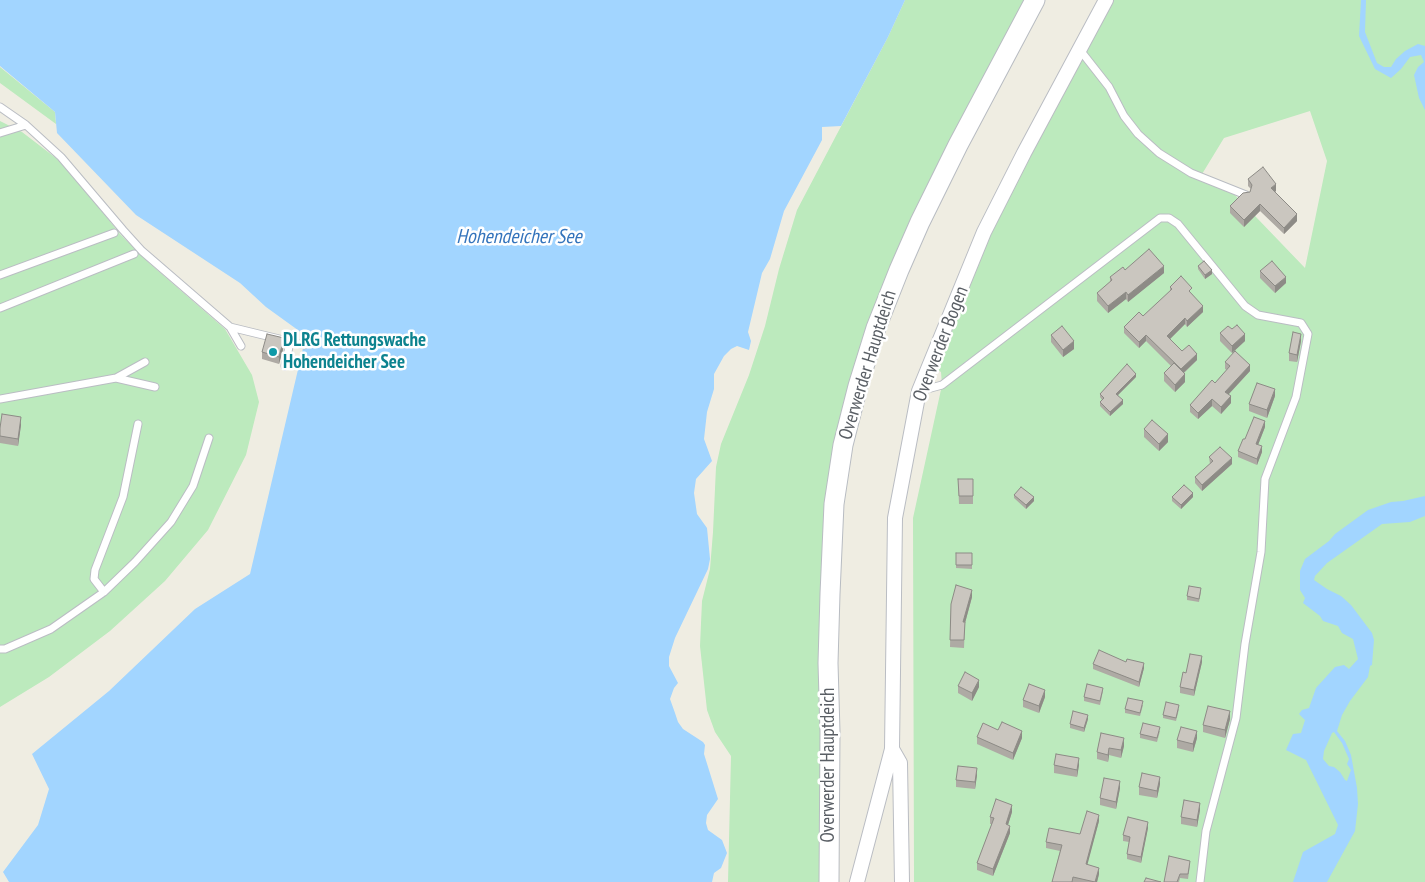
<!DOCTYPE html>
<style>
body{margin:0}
canvas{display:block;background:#efede2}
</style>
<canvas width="1425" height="882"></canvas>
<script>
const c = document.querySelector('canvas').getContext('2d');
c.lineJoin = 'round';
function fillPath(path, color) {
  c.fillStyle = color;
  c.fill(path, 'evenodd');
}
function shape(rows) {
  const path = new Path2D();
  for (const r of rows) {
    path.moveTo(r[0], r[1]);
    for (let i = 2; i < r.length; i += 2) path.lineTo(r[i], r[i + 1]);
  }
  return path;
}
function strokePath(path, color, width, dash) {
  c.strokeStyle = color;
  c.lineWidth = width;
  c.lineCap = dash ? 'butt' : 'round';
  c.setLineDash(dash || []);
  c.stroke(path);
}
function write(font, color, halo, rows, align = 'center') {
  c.font = font + ' "PT Sans Narrow",sans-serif';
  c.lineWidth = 5;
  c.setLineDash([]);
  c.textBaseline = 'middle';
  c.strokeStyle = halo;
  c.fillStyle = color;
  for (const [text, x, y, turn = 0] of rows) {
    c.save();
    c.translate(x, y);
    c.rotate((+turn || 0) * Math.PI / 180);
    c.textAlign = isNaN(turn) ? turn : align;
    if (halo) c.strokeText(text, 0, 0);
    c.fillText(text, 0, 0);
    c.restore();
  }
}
fillPath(shape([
 [905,0,1028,0,842,421,821,882,728,882,731,756,715,732,707,710,700,646,702,601,710,569,713,532,716,467,721,444,749,375,765,326,779,269,797,210,888,37],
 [1112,0,1425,0,1425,882,914,882,913,518,942,385,941,372,934,368,989,235],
 [1310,111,1327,161,1305,268,1232,192,1199,179,1224,138],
 [0,67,55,112,56,124,0,83],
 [0,121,22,132,65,165,120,234,148,262,225,329,252,375,259,402,246,455,208,530,165,581,110,631,49,677,0,707]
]), '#bceabd');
fillPath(shape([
 [0,0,905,0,888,37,841,126,822,127,822,140,784,211,770,259,762,273,748,332,751,341,749,350,737,346,731,349,724,356,714,374,714,389,707,412,704,439,712,461,696,479,694,493,697,514,707,528,710,559,708,569,675,638,669,657,669,666,678,683,674,688,670,699,675,713,678,722,683,729,703,742,705,745,704,754,718,799,707,815,706,823,708,830,722,840,727,853,721,868,714,873,712,882,9,882,3,872,38,825,49,789,32,754,109,691,195,609,250,574,304,344,302,333,266,307,240,283,136,215,57,133,55,112,0,66],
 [1361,0,1366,0,1365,32,1377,63,1384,67,1391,67,1396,59,1405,51,1418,44,1425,46,1425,110,1419,98,1414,75,1418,67,1424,62,1421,55,1410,57,1401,69,1391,78,1375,69,1359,36],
 [1425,496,1425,516,1410,522,1382,524,1327,563,1315,576,1314,580,1327,589,1341,596,1351,605,1372,633,1374,640,1372,665,1370,666,1368,677,1350,701,1342,715,1337,731,1345,741,1351,755,1357,788,1358,804,1355,831,1327,882,1293,882,1303,852,1335,834,1338,825,1306,760,1286,750,1293,734,1301,733,1305,720,1299,714,1302,710,1309,708,1316,688,1335,667,1344,665,1349,669,1358,659,1353,639,1342,633,1338,626,1323,621,1320,616,1303,603,1305,598,1300,590,1300,571,1305,559,1329,541,1335,534,1368,510,1391,502,1403,501],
 [1334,732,1342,743,1349,759,1347,764,1351,770,1347,781,1345,780,1340,772,1334,767,1329,766,1323,759,1324,751,1332,733]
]), '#a2d5ff');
const lane = shape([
 [1080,50,1109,87,1124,116,1138,134,1159,153,1191,173,1246,195],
 [0,107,26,125,61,157,123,230,142,251,230,327,304,345],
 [0,133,26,125],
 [0,275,114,233],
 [0,308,134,254],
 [230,327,241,346],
 [285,366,290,342],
 [116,378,145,362],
 [920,391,942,385,1160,218,1169,218,1178,224,1245,306,1258,315,1301,323,1308,334,1296,397,1265,479,1261,552,1245,644,1236,718,1206,831,1200,882],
 [0,399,116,378,155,387],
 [104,592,94,579,95,570,123,497,138,424],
 [0,649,5,649,51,629,104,592,135,562,171,522,193,486,209,438]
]);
const street = shape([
 [892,749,900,763,902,882],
 [857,882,892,749,895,518,919,391,984,232,1024,153,1106,0]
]);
const secondary = shape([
 [829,882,830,732,828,663,830,594,834,504,843,445,858,386,876,328,899,270,920,222,958,145,1035,0]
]);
strokePath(lane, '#babdc3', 9);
strokePath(street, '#babdc3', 16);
strokePath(secondary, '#b8bcc2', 21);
strokePath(lane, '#fff', 7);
strokePath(street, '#fff', 14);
strokePath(secondary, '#fff', 19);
fillPath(shape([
 [1248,179,1276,191,1275,192,1297,221,1284,234,1260,211,1244,227,1230,213,1230,206,1250,192,1251,189,1248,186],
 [1198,266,1212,274,1205,279,1198,269],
 [1125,270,1164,273,1128,302,1126,299,1108,313,1097,301,1097,293,1110,283,1110,277],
 [1260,271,1286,283,1275,293,1260,278],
 [1170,287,1192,294,1203,312,1187,327,1185,324,1170,339,1182,351,1197,360,1184,373,1185,382,1175,392,1164,381,1164,373,1171,366,1146,341,1139,348,1124,333,1124,327,1143,316,1170,292],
 [1232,329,1245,341,1232,353,1220,341,1220,333],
 [1051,335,1074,349,1063,357,1051,342],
 [1301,341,1297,362,1289,361,1289,353],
 [284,346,279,364,262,359,262,352],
 [1225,362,1250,371,1229,394,1231,403,1221,414,1212,406,1198,419,1190,412,1190,405,1215,383,1227,370,1225,369],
 [1136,377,1118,395,1123,404,1110,416,1100,406,1100,402,1102,400,1100,397,1100,394],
 [1275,396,1267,418,1249,411,1249,404],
 [21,425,18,446,0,443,0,428],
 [1265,427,1258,445,1262,452,1257,465,1238,457,1238,451,1245,439],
 [1144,429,1168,442,1159,451,1144,437],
 [1209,457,1232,464,1202,491,1195,483,1195,477,1210,464],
 [958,479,973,479,973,504,959,504],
 [1014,495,1034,501,1026,509,1014,498],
 [1172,497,1193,497,1181,509,1172,501],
 [956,553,972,553,972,569,956,568],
 [1201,592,1199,602,1187,600,1187,596],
 [972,597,965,623,964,648,950,647,951,604],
 [1202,662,1194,696,1180,693,1180,687,1186,673],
 [1093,664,1144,668,1139,687,1093,669],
 [958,686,979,687,972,701,958,693],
 [1103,691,1100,705,1084,701,1084,697],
 [1045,697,1039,713,1023,707,1023,700],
 [1143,705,1140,716,1125,713,1125,709],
 [1179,709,1176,721,1163,718,1163,715],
 [1088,719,1084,732,1070,728,1070,724],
 [1230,719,1225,738,1203,732,1203,725],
 [998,730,1022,738,1013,760,977,744,977,737],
 [1160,731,1157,742,1140,738,1140,734],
 [1101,733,1124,746,1121,758,1109,755,1108,762,1097,759,1097,752],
 [1197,738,1193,752,1177,748,1177,740],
 [1054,765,1079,765,1077,777,1054,773],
 [977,775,975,789,956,787,956,780],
 [1160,784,1157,798,1139,795,1139,787],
 [1120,788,1116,809,1100,805,1100,798],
 [1200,810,1197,827,1181,824,1181,817],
 [1012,812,1008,825,1010,833,993,876,977,870,977,863,992,824,990,824,990,817],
 [1099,821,1087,864,1099,874,1097,882,1052,882,1060,851,1046,848,1046,842,1080,834],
 [1148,828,1141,863,1127,859,1127,854,1129,842,1123,841,1123,835],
 [1190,865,1188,879,1180,878,1179,882,1164,882]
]), '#aeaaa4');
fillPath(shape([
 [1276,184,1276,191,1271,195,1271,188],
 [1260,204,1260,211,1244,227,1244,220],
 [1297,214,1297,221,1284,234,1284,228],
 [1164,266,1164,273,1128,302,1128,295],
 [1212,270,1212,274,1205,279,1205,275],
 [1286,277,1286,283,1275,293,1275,286],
 [1126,292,1126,299,1108,313,1108,306],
 [1203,306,1203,312,1187,327,1187,321],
 [1185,318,1185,324,1167,342,1167,336],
 [1245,334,1245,341,1232,353,1232,346],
 [1301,334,1301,341,1297,362,1297,355],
 [1146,335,1146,341,1139,348,1139,342],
 [284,338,284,346,279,364,279,357],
 [1074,341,1074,349,1063,357,1063,350],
 [1197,354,1197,360,1181,375,1181,369],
 [1250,365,1250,371,1225,398,1225,392],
 [1136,374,1136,377,1116,397,1116,394],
 [1185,374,1185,382,1175,392,1175,385],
 [1275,389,1275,396,1267,418,1267,410],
 [1231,396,1231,403,1221,414,1221,407],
 [1212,399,1212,406,1198,419,1198,413],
 [1123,400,1123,404,1110,416,1110,412],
 [21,417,21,425,18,446,18,439],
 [1265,421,1265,427,1256,450,1256,444],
 [1168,434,1168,442,1159,451,1159,444],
 [1262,446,1262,452,1257,465,1257,459],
 [1232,458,1232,464,1202,491,1202,485],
 [1193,493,1193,497,1181,509,1181,505],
 [1034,497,1034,501,1026,509,1026,505],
 [972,590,972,597,965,623,964,648,965,623,963,622],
 [1202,656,1202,662,1194,696,1194,690],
 [1144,663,1144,668,1139,687,1139,682],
 [979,680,979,687,972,701,972,693],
 [1045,690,1045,697,1039,713,1039,706],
 [1230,711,1230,719,1225,738,1225,730],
 [1088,715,1088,719,1084,732,1084,728],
 [1022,731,1022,738,1013,760,1013,753],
 [1197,731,1197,738,1193,752,1193,744],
 [1124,738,1124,746,1121,758,1121,750],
 [1109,748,1109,755,1108,762,1108,755],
 [1079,758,1079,765,1077,777,1077,770],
 [977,768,977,775,975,789,975,782],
 [1160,777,1160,784,1157,798,1157,791],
 [1120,781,1120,788,1116,809,1116,802],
 [1200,803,1200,810,1197,827,1197,820],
 [1012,805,1012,812,1006,831,1006,824],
 [1099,815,1099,821,1086,870,1086,864],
 [1148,822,1148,828,1141,863,1141,857],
 [1010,826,1010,833,993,876,993,869],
 [1099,868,1099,874,1097,882,1095,882]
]), '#8d8b86');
const building = shape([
 [1263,167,1276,184,1271,188,1297,214,1284,228,1260,204,1244,220,1230,206,1243,193,1250,192,1252,185,1248,179,1263,167],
 [1149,249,1164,266,1128,295,1126,292,1108,306,1097,293,1112,280,1110,277,1123,267,1125,270,1149,249],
 [1204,261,1212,270,1205,275,1198,266,1204,261],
 [1272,261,1286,277,1275,286,1260,271,1272,261],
 [1181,276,1192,288,1189,291,1203,306,1187,321,1185,318,1167,336,1182,351,1189,345,1197,354,1181,369,1146,335,1139,342,1124,327,1139,312,1143,316,1172,289,1170,287,1181,276],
 [1237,325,1245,334,1232,346,1220,333,1228,326,1232,329,1237,325],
 [1062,326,1074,341,1063,350,1051,335,1062,326],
 [1293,332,1301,334,1297,355,1289,353,1293,332],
 [267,334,284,338,279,357,262,352,267,334],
 [1235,351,1250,365,1225,392,1231,396,1221,407,1212,399,1198,413,1190,405,1212,380,1215,383,1230,366,1225,362,1235,351],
 [1174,363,1185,374,1175,385,1164,373,1174,363],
 [1127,364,1136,374,1116,394,1123,400,1110,412,1100,402,1104,398,1100,394,1127,364],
 [1257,383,1275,389,1267,410,1249,404,1257,383],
 [2,414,21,417,18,439,0,436,0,428,2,414],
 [1254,417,1265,421,1256,444,1262,446,1257,459,1238,451,1243,439,1245,439,1254,417],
 [1152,420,1168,434,1159,444,1144,429,1152,420],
 [1220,447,1232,458,1202,485,1195,477,1213,461,1209,457,1220,447],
 [958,479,973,479,973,496,959,496,958,479],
 [1184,485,1193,493,1181,505,1172,497,1184,485],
 [1021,487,1034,497,1026,505,1014,495,1021,487],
 [956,553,972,553,972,565,956,565,956,553],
 [956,585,972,590,963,622,965,622,964,640,950,640,951,604,956,585],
 [1189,586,1201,588,1199,599,1187,596,1189,586],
 [1099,650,1126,662,1127,659,1144,663,1139,682,1093,664,1099,650],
 [1190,654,1202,656,1194,690,1180,687,1183,672,1186,673,1190,654],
 [965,672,979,680,972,693,958,686,965,672],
 [1029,684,1045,690,1039,706,1023,700,1029,684],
 [1087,684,1103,688,1100,701,1084,697,1087,684],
 [1128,698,1143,701,1140,713,1125,709,1128,698],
 [1166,702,1179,705,1176,718,1163,715,1166,702],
 [1208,706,1230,711,1225,730,1203,725,1208,706],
 [1073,711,1088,715,1084,728,1070,724,1073,711],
 [1002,722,1022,731,1013,753,977,737,983,723,998,730,1002,722],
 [1143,723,1160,727,1157,738,1140,734,1143,723],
 [1181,727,1197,731,1193,744,1177,740,1181,727],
 [1101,733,1124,738,1121,750,1109,748,1108,755,1097,752,1101,733],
 [1056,754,1079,758,1077,770,1054,765,1056,754],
 [958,766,977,768,975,782,956,780,958,766],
 [1142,773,1160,777,1157,791,1139,787,1142,773],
 [1104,778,1120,781,1116,802,1100,798,1104,778],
 [996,799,1012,805,1006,824,1010,826,993,869,977,863,994,818,990,817,996,799],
 [1184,800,1200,803,1197,820,1181,817,1184,800],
 [1087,811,1099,815,1086,864,1099,868,1095,882,1073,877,1072,882,1052,882,1062,845,1046,842,1049,828,1080,834,1087,811],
 [1128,817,1148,822,1141,857,1127,854,1130,837,1123,835,1128,817],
 [1169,856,1190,861,1188,874,1180,874,1177,882,1164,882,1169,856],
 [1146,878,1161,882,1144,882,1146,878]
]);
fillPath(building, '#cac6bf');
strokePath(building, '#8d8b86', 1);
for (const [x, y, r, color] of [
 [273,352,5,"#0f9aa8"]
]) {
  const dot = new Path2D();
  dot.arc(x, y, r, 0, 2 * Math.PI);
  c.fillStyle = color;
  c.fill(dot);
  strokePath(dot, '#fff', 2);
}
write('bold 19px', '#0d838f', '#fff', [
 ["DLRG Rettungswache",283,341],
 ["Hohendeicher See",283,363]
], 'left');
write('19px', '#5a5f65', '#fff', [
 ["Overwerder Bogen",941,344,-69],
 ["Overwerder Hauptdeich",868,365,-73],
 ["Overwerder Hauptdeich",829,765,-90]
]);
write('italic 20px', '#3474bc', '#fff', [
 ["Hohendeicher See",519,237]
]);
</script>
